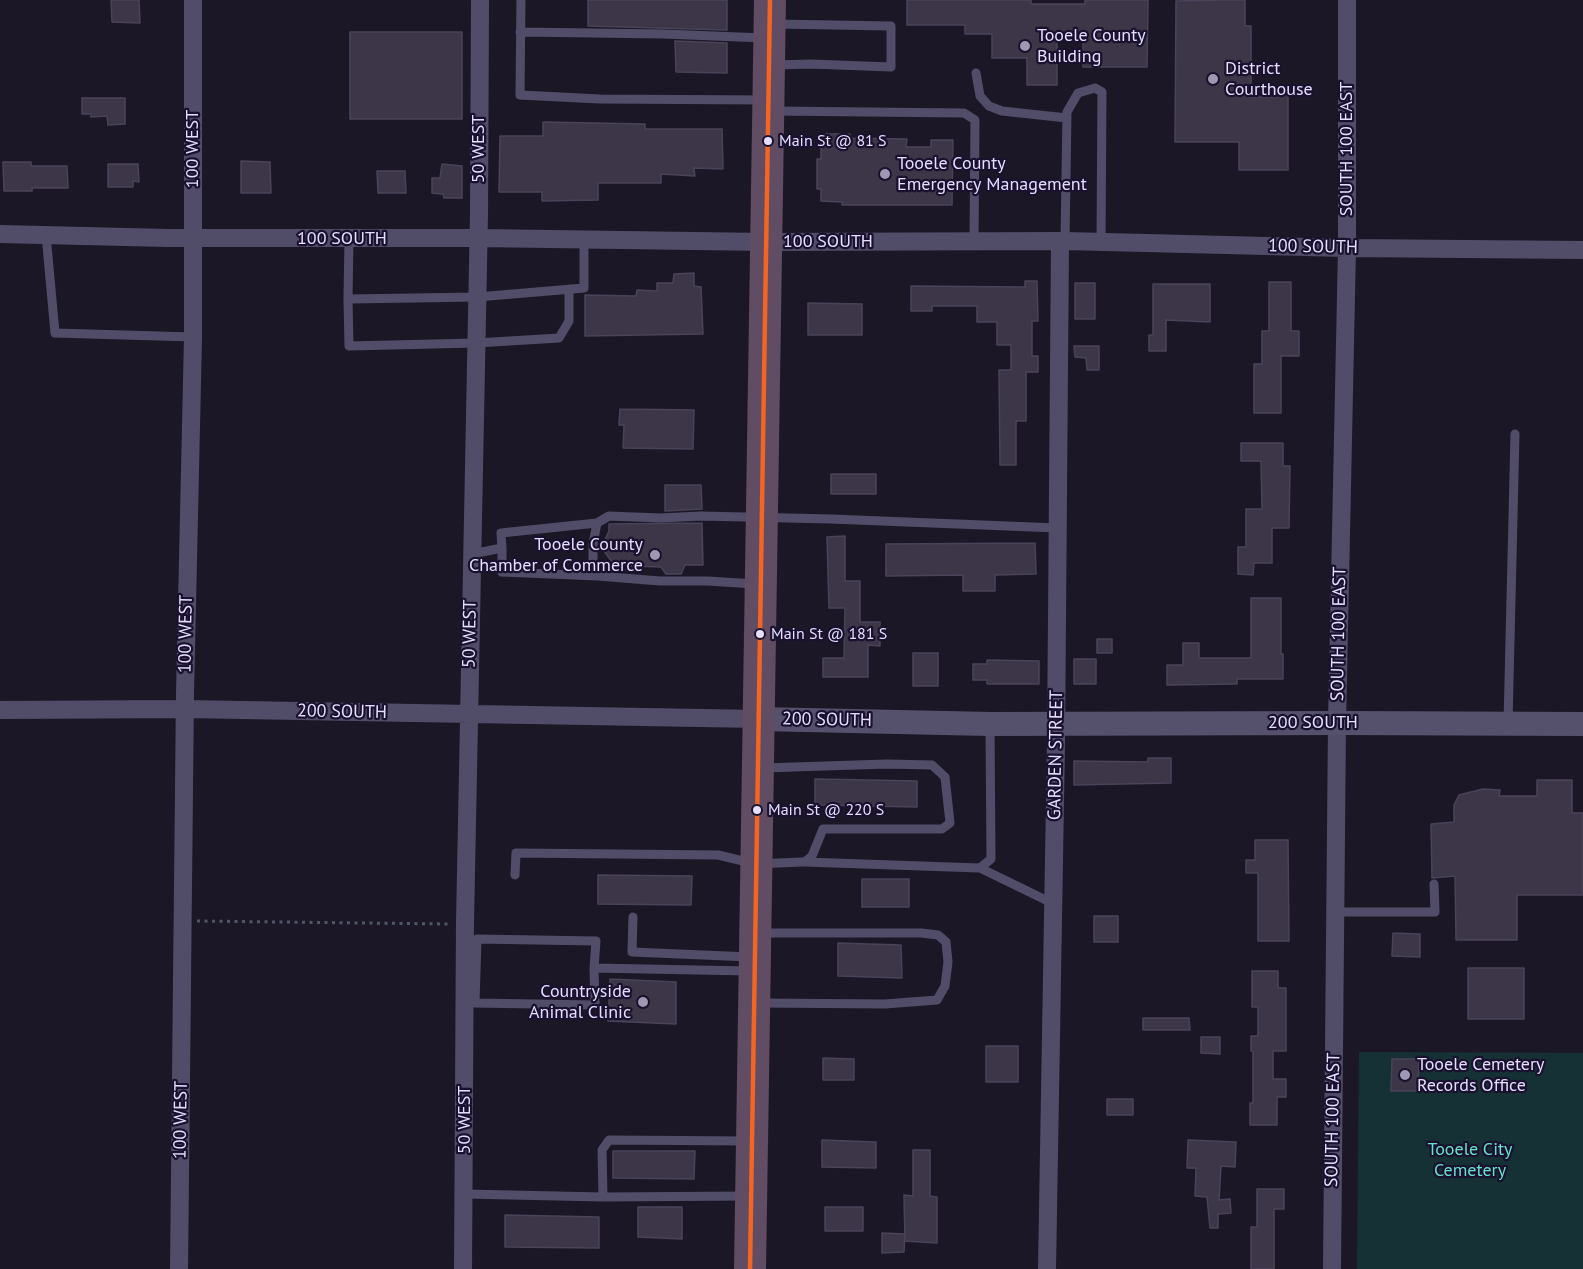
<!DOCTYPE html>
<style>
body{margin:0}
canvas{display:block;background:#1c1727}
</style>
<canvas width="1583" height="1269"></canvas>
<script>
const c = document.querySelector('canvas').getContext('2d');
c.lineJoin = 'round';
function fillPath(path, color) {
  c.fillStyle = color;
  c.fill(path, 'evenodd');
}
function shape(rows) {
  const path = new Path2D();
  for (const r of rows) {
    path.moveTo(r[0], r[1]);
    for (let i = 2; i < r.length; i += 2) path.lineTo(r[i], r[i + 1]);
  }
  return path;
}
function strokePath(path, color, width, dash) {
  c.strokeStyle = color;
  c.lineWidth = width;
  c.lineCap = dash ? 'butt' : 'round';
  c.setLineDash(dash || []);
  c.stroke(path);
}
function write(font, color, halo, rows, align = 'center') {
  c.font = font + ' "PT Sans",sans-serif';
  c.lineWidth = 4.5;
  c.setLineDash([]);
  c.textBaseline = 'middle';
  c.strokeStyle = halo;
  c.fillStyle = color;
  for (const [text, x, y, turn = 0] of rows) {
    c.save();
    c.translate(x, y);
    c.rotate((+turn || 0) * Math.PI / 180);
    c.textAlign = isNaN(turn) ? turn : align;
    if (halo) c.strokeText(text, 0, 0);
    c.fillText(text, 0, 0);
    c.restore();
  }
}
fillPath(shape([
 [1359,1052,1583,1053,1583,1269,1357,1269]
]), '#153136');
const building = shape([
 [111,0,139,0,140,23,112,22,111,0],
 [588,0,727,0,727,30,588,26,588,0],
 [907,0,1031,0,1031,4,1085,4,1085,0,1148,0,1147,67,1083,67,1083,33,1057,33,1057,85,1027,85,1027,58,992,58,992,34,965,34,965,25,907,25,907,0],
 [1224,0,1245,0,1245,26,1251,26,1251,97,1276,97,1276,92,1288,92,1288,170,1239,170,1239,142,1175,142,1176,1,1224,0],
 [350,32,462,32,462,119,350,119,350,32],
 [675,41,727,43,727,73,676,72,675,41],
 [82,98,125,98,125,124,108,125,107,116,91,117,91,114,82,114,82,98],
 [543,122,645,124,645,129,722,129,723,169,694,168,695,176,661,174,661,183,598,183,598,200,542,201,542,192,499,192,500,136,543,136,543,122],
 [821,134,850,134,850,138,907,139,906,147,931,147,931,140,953,140,952,205,842,205,842,202,821,201,821,189,817,189,817,159,821,159,821,134],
 [241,161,270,162,271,193,241,193,241,161],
 [3,162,31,162,31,166,67,166,68,188,32,188,32,191,4,191,3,162],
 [108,164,138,164,139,182,133,181,133,187,108,187,108,164],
 [442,164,462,166,462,198,444,198,443,194,432,193,432,178,440,178,442,164],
 [377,171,405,171,406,193,378,193,377,171],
 [694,273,694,286,701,287,703,334,585,336,585,295,636,296,637,290,657,291,657,283,673,283,674,274,694,273],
 [1025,281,1037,281,1038,321,1032,321,1032,356,1038,356,1038,372,1026,372,1026,421,1016,421,1016,465,1000,465,999,370,1011,370,1011,345,997,345,997,322,977,322,977,306,932,306,932,311,911,311,911,286,1025,287,1025,281],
 [1269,282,1291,282,1291,331,1299,331,1299,356,1281,356,1281,413,1254,413,1254,364,1262,364,1262,331,1269,331,1269,282],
 [1075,283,1095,283,1095,319,1075,319,1075,283],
 [1153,284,1210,284,1210,322,1166,320,1166,351,1149,351,1149,335,1153,335,1153,284],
 [808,303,862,304,862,335,808,335,808,303],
 [1074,346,1099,346,1099,370,1087,370,1086,358,1075,357,1074,346],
 [620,409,694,410,693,449,623,448,624,425,619,425,620,409],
 [1241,443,1283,443,1283,466,1290,466,1289,528,1272,528,1272,563,1254,563,1253,575,1238,574,1238,547,1246,547,1246,509,1262,509,1261,461,1241,461,1241,443],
 [831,474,876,474,876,494,831,494,831,474],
 [665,485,701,485,702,509,665,511,665,485],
 [702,523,703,565,685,565,681,574,666,574,661,567,631,566,624,571,617,569,604,551,603,544,609,531,609,524,702,523],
 [845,536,845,581,860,581,860,622,880,622,880,646,868,645,868,677,823,677,823,658,844,658,845,608,829,608,827,537,845,536],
 [1035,543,1036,574,995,575,995,591,963,591,963,575,886,576,886,544,1035,543],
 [1251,598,1281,598,1281,654,1283,654,1283,679,1237,679,1237,684,1167,685,1167,665,1183,665,1183,643,1199,643,1199,658,1251,658,1251,598],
 [1097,639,1112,639,1112,653,1097,653,1097,639],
 [913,653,938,653,938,686,913,686,913,653],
 [1074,659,1096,659,1096,684,1074,684,1074,659],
 [987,660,1039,661,1039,684,987,684,987,680,973,680,973,664,987,664,987,660],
 [1148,758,1171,758,1171,783,1074,785,1074,761,1148,762,1148,758],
 [815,779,917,781,917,807,815,805,815,779],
 [1537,780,1572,780,1572,813,1583,813,1583,895,1517,895,1517,940,1456,940,1455,876,1432,878,1431,824,1454,822,1454,805,1459,795,1483,789,1500,790,1499,796,1537,796,1537,780],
 [1255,840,1288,840,1289,941,1258,941,1258,873,1246,873,1246,860,1255,860,1255,840],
 [598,875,692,876,691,905,598,904,598,875],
 [862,879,909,879,909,907,862,907,862,879],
 [1094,916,1118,916,1118,942,1094,942,1094,916],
 [1393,933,1420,934,1420,957,1392,956,1393,933],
 [838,943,901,945,902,978,838,976,838,943],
 [1468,968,1524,968,1524,1019,1468,1019,1468,968],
 [1252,971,1278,971,1278,988,1286,988,1286,1051,1273,1051,1273,1079,1286,1079,1286,1097,1277,1097,1277,1125,1250,1125,1250,1103,1253,1103,1253,1051,1251,1051,1251,1036,1258,1036,1258,1007,1252,1007,1252,971],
 [610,979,676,982,676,1024,608,1021,610,979],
 [1143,1018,1189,1018,1190,1030,1143,1030,1143,1018],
 [1201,1037,1220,1037,1220,1054,1201,1053,1201,1037],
 [986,1046,1018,1046,1018,1082,986,1082,986,1046],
 [823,1058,854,1059,854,1080,823,1080,823,1058],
 [1392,1059,1419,1059,1418,1091,1391,1091,1392,1059],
 [1107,1099,1133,1099,1133,1115,1107,1115,1107,1099],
 [822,1140,876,1142,876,1168,822,1167,822,1140],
 [1188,1140,1236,1142,1235,1167,1221,1166,1219,1200,1230,1199,1231,1213,1218,1214,1218,1228,1210,1228,1207,1197,1195,1196,1196,1168,1187,1168,1188,1140],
 [913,1150,930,1150,930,1196,937,1197,937,1243,905,1241,904,1195,913,1196,913,1150],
 [613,1151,695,1151,694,1179,613,1178,613,1151],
 [1257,1189,1284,1189,1284,1209,1274,1209,1274,1269,1251,1269,1251,1227,1257,1227,1257,1189],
 [638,1207,682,1207,682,1239,638,1237,638,1207],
 [825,1207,863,1207,863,1231,825,1231,825,1207],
 [505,1215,599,1217,599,1248,505,1247,505,1215],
 [882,1233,905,1234,904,1252,882,1253,882,1233]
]);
fillPath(building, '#3c3648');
strokePath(building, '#494359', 1.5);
strokePath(shape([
 [197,921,448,924]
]), '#4c5868', 3, [3, 4.5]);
strokePath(shape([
 [521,0,520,95,600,99,763,100],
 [520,32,664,34,764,38],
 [774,65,811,64,891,67,891,26,774,24],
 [976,73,980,96,989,106,1002,111,1067,118],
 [772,111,964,113,975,120,974,240],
 [46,235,55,333,193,337],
 [349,239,348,299,477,297,584,288,584,239],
 [1065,241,1067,112,1078,93,1095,88,1102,92,1101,242],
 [348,299,349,346,476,343,559,338,569,321,569,289],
 [502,548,501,533,597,523],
 [472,554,502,548,502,572,598,576],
 [755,584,708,581,660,581,598,576,593,563,593,544,597,523,609,516,660,518,701,516,831,519,1058,528],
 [1508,723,1515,434],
 [805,862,980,868,991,859,990,726],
 [980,868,1054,904],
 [515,875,516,853,718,855,756,864,802,862,805,862,812,856,823,829,942,829,950,823,945,777,932,765,887,764,763,768],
 [1335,912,1435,912,1434,884],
 [633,917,632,952,750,957],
 [759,933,921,933,938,935,946,942,948,962,945,986,937,1000,885,1004,760,1003],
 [594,968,595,1005,475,1003,477,939,596,941,594,968,749,971],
 [465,1194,603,1197,602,1150,609,1140,747,1141],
 [603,1197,747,1196]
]), '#514d68', 9);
strokePath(shape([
 [0,234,168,238,478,238,766,242,1065,241,1347,248,1583,250],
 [0,710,185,709,759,719],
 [179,1269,185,693,193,337,193,0],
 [463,1269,465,923,479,214,480,0],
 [1047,1269,1056,742,1060,241],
 [1332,1269,1337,723,1347,248,1347,0]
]), '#514d68', 18);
strokePath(shape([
 [759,719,990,724,1337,723,1583,724]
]), '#55516d', 24);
strokePath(shape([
 [750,1269,770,0]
]), '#604c63', 32);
strokePath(shape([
 [750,1269,770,0]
]), '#f26522', 4.5);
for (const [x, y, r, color] of [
 [1025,46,6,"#9f98b3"],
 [1213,79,6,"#9f98b3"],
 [768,141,5,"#e5deff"],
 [885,174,6,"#9f98b3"],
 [655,555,6,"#9f98b3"],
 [760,634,5,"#e5deff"],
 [757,810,5,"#e5deff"],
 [643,1002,6,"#9f98b3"],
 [1405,1075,6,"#9f98b3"]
]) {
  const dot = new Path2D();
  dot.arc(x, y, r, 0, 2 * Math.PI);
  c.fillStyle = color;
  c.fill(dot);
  strokePath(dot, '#19112d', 2);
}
write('16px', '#e5deff', '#19112d', [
 ["Main St @ 81 S",779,141],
 ["Main St @ 181 S",771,634],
 ["Main St @ 220 S",768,810]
], 'left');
write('18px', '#e5deff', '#19112d', [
 ["Tooele County",1037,36],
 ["Building",1037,57],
 ["District",1225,69],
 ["Courthouse",1225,90],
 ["Tooele County",897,164],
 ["Emergency Management",897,185],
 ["Tooele County",643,545,"right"],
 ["Chamber of Commerce",643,566,"right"],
 ["Countryside",631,992,"right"],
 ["Animal Clinic",631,1013,"right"],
 ["Tooele Cemetery",1417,1065],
 ["Records Office",1417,1086]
], 'left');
write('18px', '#e5deff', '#19112d', [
 ["100 WEST",193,149,-90],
 ["50 WEST",479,149,-90],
 ["SOUTH 100 EAST",1347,149,-90],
 ["100 SOUTH",342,239],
 ["100 SOUTH",828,242],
 ["100 SOUTH",1313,247,1],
 ["100 WEST",186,634,-89],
 ["50 WEST",470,634,-89],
 ["SOUTH 100 EAST",1339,634,-89],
 ["200 SOUTH",342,712,1],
 ["200 SOUTH",827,720,1],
 ["200 SOUTH",1313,723],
 ["GARDEN STREET",1056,755,-89],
 ["100 WEST",181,1120,-89],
 ["50 WEST",465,1120,-90],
 ["SOUTH 100 EAST",1333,1120,-89]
]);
write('18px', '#65e3d0', '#19112d', [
 ["Tooele City",1470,1150],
 ["Cemetery",1470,1171]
]);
</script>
